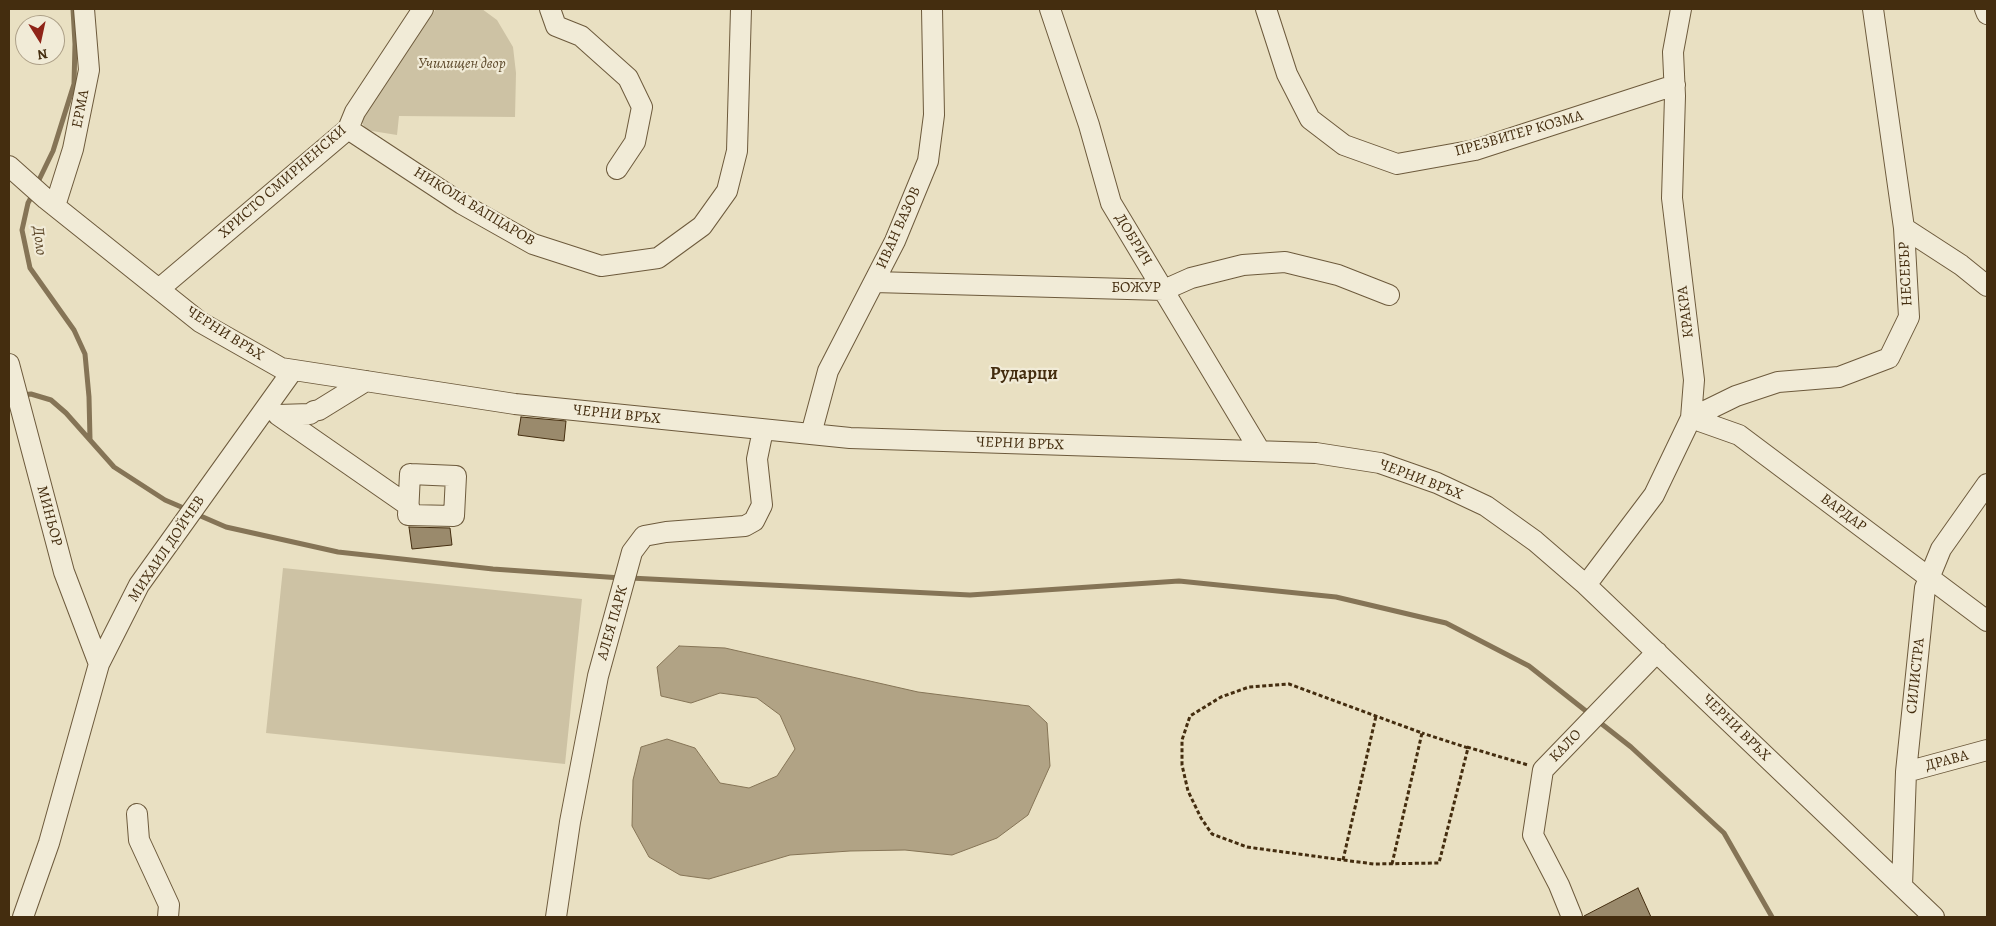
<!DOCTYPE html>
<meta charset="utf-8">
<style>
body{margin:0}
#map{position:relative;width:1996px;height:926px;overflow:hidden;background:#e9e0c2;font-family:Alegreya,serif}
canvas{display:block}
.frame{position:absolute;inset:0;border:10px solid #442d0f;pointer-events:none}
.north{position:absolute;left:15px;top:15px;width:50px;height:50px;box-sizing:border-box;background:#f1ebd7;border:1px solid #ac9f87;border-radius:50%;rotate:170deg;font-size:14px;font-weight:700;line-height:20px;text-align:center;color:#442d0f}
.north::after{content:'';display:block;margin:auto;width:18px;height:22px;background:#8f2418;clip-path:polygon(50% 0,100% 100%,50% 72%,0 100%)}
</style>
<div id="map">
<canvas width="1996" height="926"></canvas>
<div class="frame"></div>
<div class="north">N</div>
</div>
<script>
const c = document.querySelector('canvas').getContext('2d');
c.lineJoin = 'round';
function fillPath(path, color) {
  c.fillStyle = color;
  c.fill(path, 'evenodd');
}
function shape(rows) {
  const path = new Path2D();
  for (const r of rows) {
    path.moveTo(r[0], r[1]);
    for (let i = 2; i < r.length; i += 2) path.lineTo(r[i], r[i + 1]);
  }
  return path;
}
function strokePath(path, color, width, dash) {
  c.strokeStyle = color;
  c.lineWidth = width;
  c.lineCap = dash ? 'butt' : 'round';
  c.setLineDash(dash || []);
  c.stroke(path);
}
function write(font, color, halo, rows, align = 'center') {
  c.font = font + ' Alegreya,serif';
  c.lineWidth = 4.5;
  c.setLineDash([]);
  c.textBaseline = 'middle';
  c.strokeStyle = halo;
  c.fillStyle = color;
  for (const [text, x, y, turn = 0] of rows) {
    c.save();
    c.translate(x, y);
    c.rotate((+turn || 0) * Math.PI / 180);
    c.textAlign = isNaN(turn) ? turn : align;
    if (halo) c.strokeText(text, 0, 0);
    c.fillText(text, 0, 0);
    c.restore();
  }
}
fillPath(shape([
 [436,9,482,9,497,20,513,47,516,73,515,117,399,116,397,135,366,130,360,119],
 [283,568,582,599,565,764,266,733]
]), '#cdc2a4');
const water = shape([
 [679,646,725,648,918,692,1029,706,1047,723,1050,766,1028,815,997,838,952,855,905,850,850,851,790,855,709,879,680,875,649,857,632,826,633,780,641,747,667,739,695,748,720,783,749,788,777,776,795,749,780,715,757,698,720,693,691,703,661,696,657,667,679,646]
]);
fillPath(water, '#b1a385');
strokePath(water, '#857456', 1);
strokePath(shape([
 [37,184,53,151,74,84,75,44,73,9],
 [33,194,28,203,22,230,30,268,74,330,85,354,89,397,90,439],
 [22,395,31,394,51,400,66,413,114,467,165,500,186,509],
 [196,514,226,527,338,552,493,569,621,578],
 [630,578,970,595,1179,581,1336,597,1446,623,1529,666,1591,715],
 [1598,721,1631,747,1724,833,1772,917]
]), '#857456', 5);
const building = shape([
 [521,417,566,421,564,441,518,435,521,417],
 [409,527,450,528,452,545,412,549,409,527],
 [1638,888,1651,917,1584,917,1584,916,1638,888]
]);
fillPath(building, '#9a8a6c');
strokePath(building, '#442d0f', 1);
const minor = shape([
 [550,9,556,26,581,36,628,78,642,107,635,142,617,169],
 [1050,9,1089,125,1111,203,1260,451],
 [1266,9,1287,74,1310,119,1344,145,1397,164,1475,150,1675,85],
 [1985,9,1987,14],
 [348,129,462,204,533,244,601,266,658,258,702,226,727,191,737,151,741,9],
 [9,166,46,199,200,322,281,368,515,404,850,438,1316,453,1380,463,1437,483,1486,506,1535,541,1586,585,1934,917],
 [55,206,73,149,89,70,84,9],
 [1904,228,1961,265,1987,286],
 [874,282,1164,290,1191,278,1243,265,1285,262,1338,275,1389,295],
 [159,289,348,129,355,112,423,9],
 [9,364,64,572,99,664],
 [278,415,409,506],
 [278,415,310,414,314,411,319,410,366,381],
 [1691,418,1736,396,1778,382,1839,377,1889,358,1909,317,1904,228,1873,9],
 [1691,418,1739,435,1987,621],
 [811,434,828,371,895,241,928,161,934,115,932,9],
 [410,474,456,476,454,516,408,515,410,474],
 [1586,585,1654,495,1691,418,1694,380,1672,198,1675,96,1673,52,1681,9],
 [1906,772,1987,750],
 [137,814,139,840,169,905,168,917],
 [1902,886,1906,772,1925,588,1941,549,1987,484],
 [23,917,49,843,99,664,139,585,293,370],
 [556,917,570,822,598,676,632,552,644,536,666,532,745,526,754,521,762,505,757,459,763,430],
 [1572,917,1559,885,1533,835,1543,770,1657,652]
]);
strokePath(minor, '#6d5a3c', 22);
strokePath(shape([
 [1467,747,1528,765],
 [1343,860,1376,716],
 [1392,864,1422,733,1289,684,1249,687,1221,697,1190,716,1182,740,1182,765,1188,791,1201,818,1212,834,1247,847,1343,860,1374,864,1439,863,1468,748,1422,733]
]), '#442d0f', 3, [4, 2.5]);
strokePath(minor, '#f1ebd7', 20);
write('italic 15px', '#5f4b2d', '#f1ebd7', [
 ["Училищен двор",462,64]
]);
write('15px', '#442d0f', '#f1ebd7', [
 ["ЕРМА",81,109,-79],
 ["ПРЕЗВИТЕР КОЗМА",1519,134,-16],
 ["ХРИСТО СМИРНЕНСКИ",283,182,-41],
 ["НИКОЛА ВАПЦАРОВ",474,207,31],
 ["ИВАН ВАЗОВ",899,228,-66],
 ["ДОБРИЧ",1133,240,59],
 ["НЕСЕБЪР",1906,274,-93],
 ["БОЖУР",1136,288],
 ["КРАКРА",1686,312,-97],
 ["ЧЕРНИ ВРЪХ",225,334,32],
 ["ЧЕРНИ ВРЪХ",617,415,6],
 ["ЧЕРНИ ВРЪХ",1020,444,2],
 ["ЧЕРНИ ВРЪХ",1421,480,21],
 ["ВАРДАР",1843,513,37],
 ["МИНЬОР",49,516,75],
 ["МИХАИЛ ДОЙЧЕВ",167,549,-56],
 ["АЛЕЯ ПАРК",613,623,-74],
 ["СИЛИСТРА",1916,676,-84],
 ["ЧЕРНИ ВРЪХ",1736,728,44],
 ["КАЛО",1566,746,-46],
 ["ДРАВА",1947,761,-15]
]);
write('italic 16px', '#5f4a2c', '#f1ebd7', [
 ["Доло",39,241,83]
]);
write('bold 18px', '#442d0f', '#f1ebd7', [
 ["Рударци",1024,375]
]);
</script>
